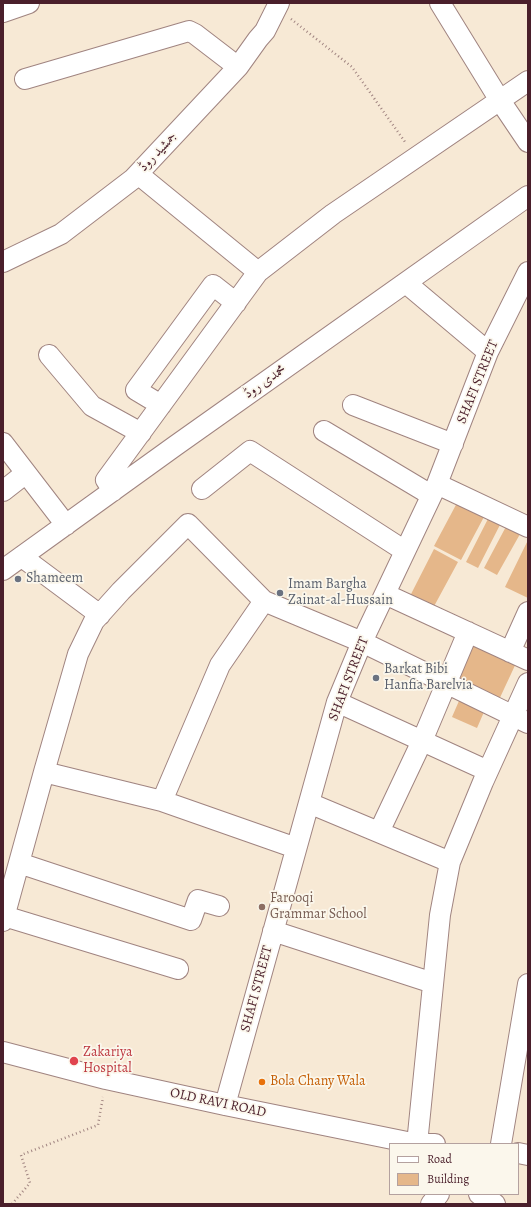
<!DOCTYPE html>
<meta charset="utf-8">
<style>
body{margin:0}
#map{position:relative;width:531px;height:1207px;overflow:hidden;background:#f7e9d5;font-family:Alegreya,serif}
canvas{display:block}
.frame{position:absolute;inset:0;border:4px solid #4a1f2b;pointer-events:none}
.legend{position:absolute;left:389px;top:1143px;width:130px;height:52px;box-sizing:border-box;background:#fbf7ec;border:1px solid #b4a19f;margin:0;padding:5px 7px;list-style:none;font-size:12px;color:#4a1f2b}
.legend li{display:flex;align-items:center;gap:8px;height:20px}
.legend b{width:20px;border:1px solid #b4a19f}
</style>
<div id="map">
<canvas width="531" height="1207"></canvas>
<div class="frame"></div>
<ul class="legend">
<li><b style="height:5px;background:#fff"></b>Road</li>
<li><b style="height:11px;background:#e5b78a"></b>Building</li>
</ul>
</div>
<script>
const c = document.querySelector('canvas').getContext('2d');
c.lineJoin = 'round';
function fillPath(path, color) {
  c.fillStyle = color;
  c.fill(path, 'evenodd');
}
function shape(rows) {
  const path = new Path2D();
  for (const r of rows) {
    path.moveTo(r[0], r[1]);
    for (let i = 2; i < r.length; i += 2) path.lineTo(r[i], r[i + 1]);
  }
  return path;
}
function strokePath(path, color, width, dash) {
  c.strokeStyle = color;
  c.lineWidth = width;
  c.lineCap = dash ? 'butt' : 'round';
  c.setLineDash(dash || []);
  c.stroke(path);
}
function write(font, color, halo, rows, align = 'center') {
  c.font = font + ' Alegreya,Amiri,serif';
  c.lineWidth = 3.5;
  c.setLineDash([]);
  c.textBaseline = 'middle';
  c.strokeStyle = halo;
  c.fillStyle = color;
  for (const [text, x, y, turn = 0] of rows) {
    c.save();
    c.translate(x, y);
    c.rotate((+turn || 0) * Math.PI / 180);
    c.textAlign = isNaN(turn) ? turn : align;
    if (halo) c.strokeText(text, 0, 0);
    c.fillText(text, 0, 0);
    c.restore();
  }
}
fillPath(shape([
 [458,501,485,515,461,560,434,546],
 [492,511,504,517,478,568,466,562],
 [510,519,524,527,497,575,484,568],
 [528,540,528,598,505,587],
 [434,549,458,562,432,610,409,598],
 [476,639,518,659,497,704,455,685],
 [462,694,487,705,477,728,452,717]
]), '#e5b78a');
const minor = shape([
 [440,3,499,99,528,142],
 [3,12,29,3],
 [25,79,189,31,195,34,238,67],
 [138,174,258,272],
 [3,262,61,234,133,179,238,67,258,39,265,31,279,3],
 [406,283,488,352],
 [49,355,92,406,141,433],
 [161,405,136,390,213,285,236,303],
 [353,405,453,444],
 [324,431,431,495],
 [3,443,66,525],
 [437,484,528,527],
 [202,489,250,451,405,551],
 [3,491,26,473],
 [113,491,106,480,258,272,333,214,528,81],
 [22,557,100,615],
 [3,570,175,446,528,196],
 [385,594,528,660],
 [510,652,528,612],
 [337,702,488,771],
 [44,772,162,801,296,848],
 [162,801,220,665,264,601],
 [309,803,450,862],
 [379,832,422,741,468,632],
 [19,863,191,920,198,900,219,906],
 [4,916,178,969],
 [3,921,44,772,78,654,94,621,121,591,188,524,264,601,362,642,528,723],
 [273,931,433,983],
 [3,1052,106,1079,225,1105,417,1144,435,1144],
 [225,1105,337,702,362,642,437,484,488,352,528,272],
 [417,1144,440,915,450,862,483,782,528,683],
 [501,1144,528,984],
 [518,1153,528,1155],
 [479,1194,495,1204],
 [431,1204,439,1194]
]);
strokePath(minor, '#a08480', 22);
strokePath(shape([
 [291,19,352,67,405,142],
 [12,1204,30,1183,21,1155,98,1125,103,1097]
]), '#a08480', 2.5, [1, 3]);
strokePath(minor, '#fff', 20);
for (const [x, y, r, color] of [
 [18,579,4,"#6b7280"],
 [280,593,4,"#6b7280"],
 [376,678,4,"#6b7280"],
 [262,907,4,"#8d6e63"],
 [74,1061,5,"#e0444e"],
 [262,1082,4,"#e8710a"]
]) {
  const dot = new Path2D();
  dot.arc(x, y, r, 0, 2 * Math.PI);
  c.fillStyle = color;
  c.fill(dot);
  strokePath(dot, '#fbf7ec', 1.5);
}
write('14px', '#4a1f2b', '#fbf7ec', [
 ["جمشید روڈ",158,152,-47],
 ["محمدی روڈ",265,382,-35],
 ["SHAFI STREET",478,382,-68],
 ["SHAFI STREET",349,679,-69],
 ["SHAFI STREET",257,989,-75],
 ["OLD RAVI ROAD",218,1103,12]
]);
write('14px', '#5b616d', '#fbf7ec', [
 ["Shameem",26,579],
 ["Imam Bargha",288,585],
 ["Zainat-al-Hussain",288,601],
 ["Barkat Bibi",384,670],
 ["Hanfia Barelvia",384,686]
], 'left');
write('14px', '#785e54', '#fbf7ec', [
 ["Farooqi",270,899],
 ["Grammar School",270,915]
], 'left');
write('14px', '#be3a42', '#fbf7ec', [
 ["Zakariya",83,1053],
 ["Hospital",83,1069]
], 'left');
write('14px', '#c56008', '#fbf7ec', [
 ["Bola Chany Wala",270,1082]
], 'left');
</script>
